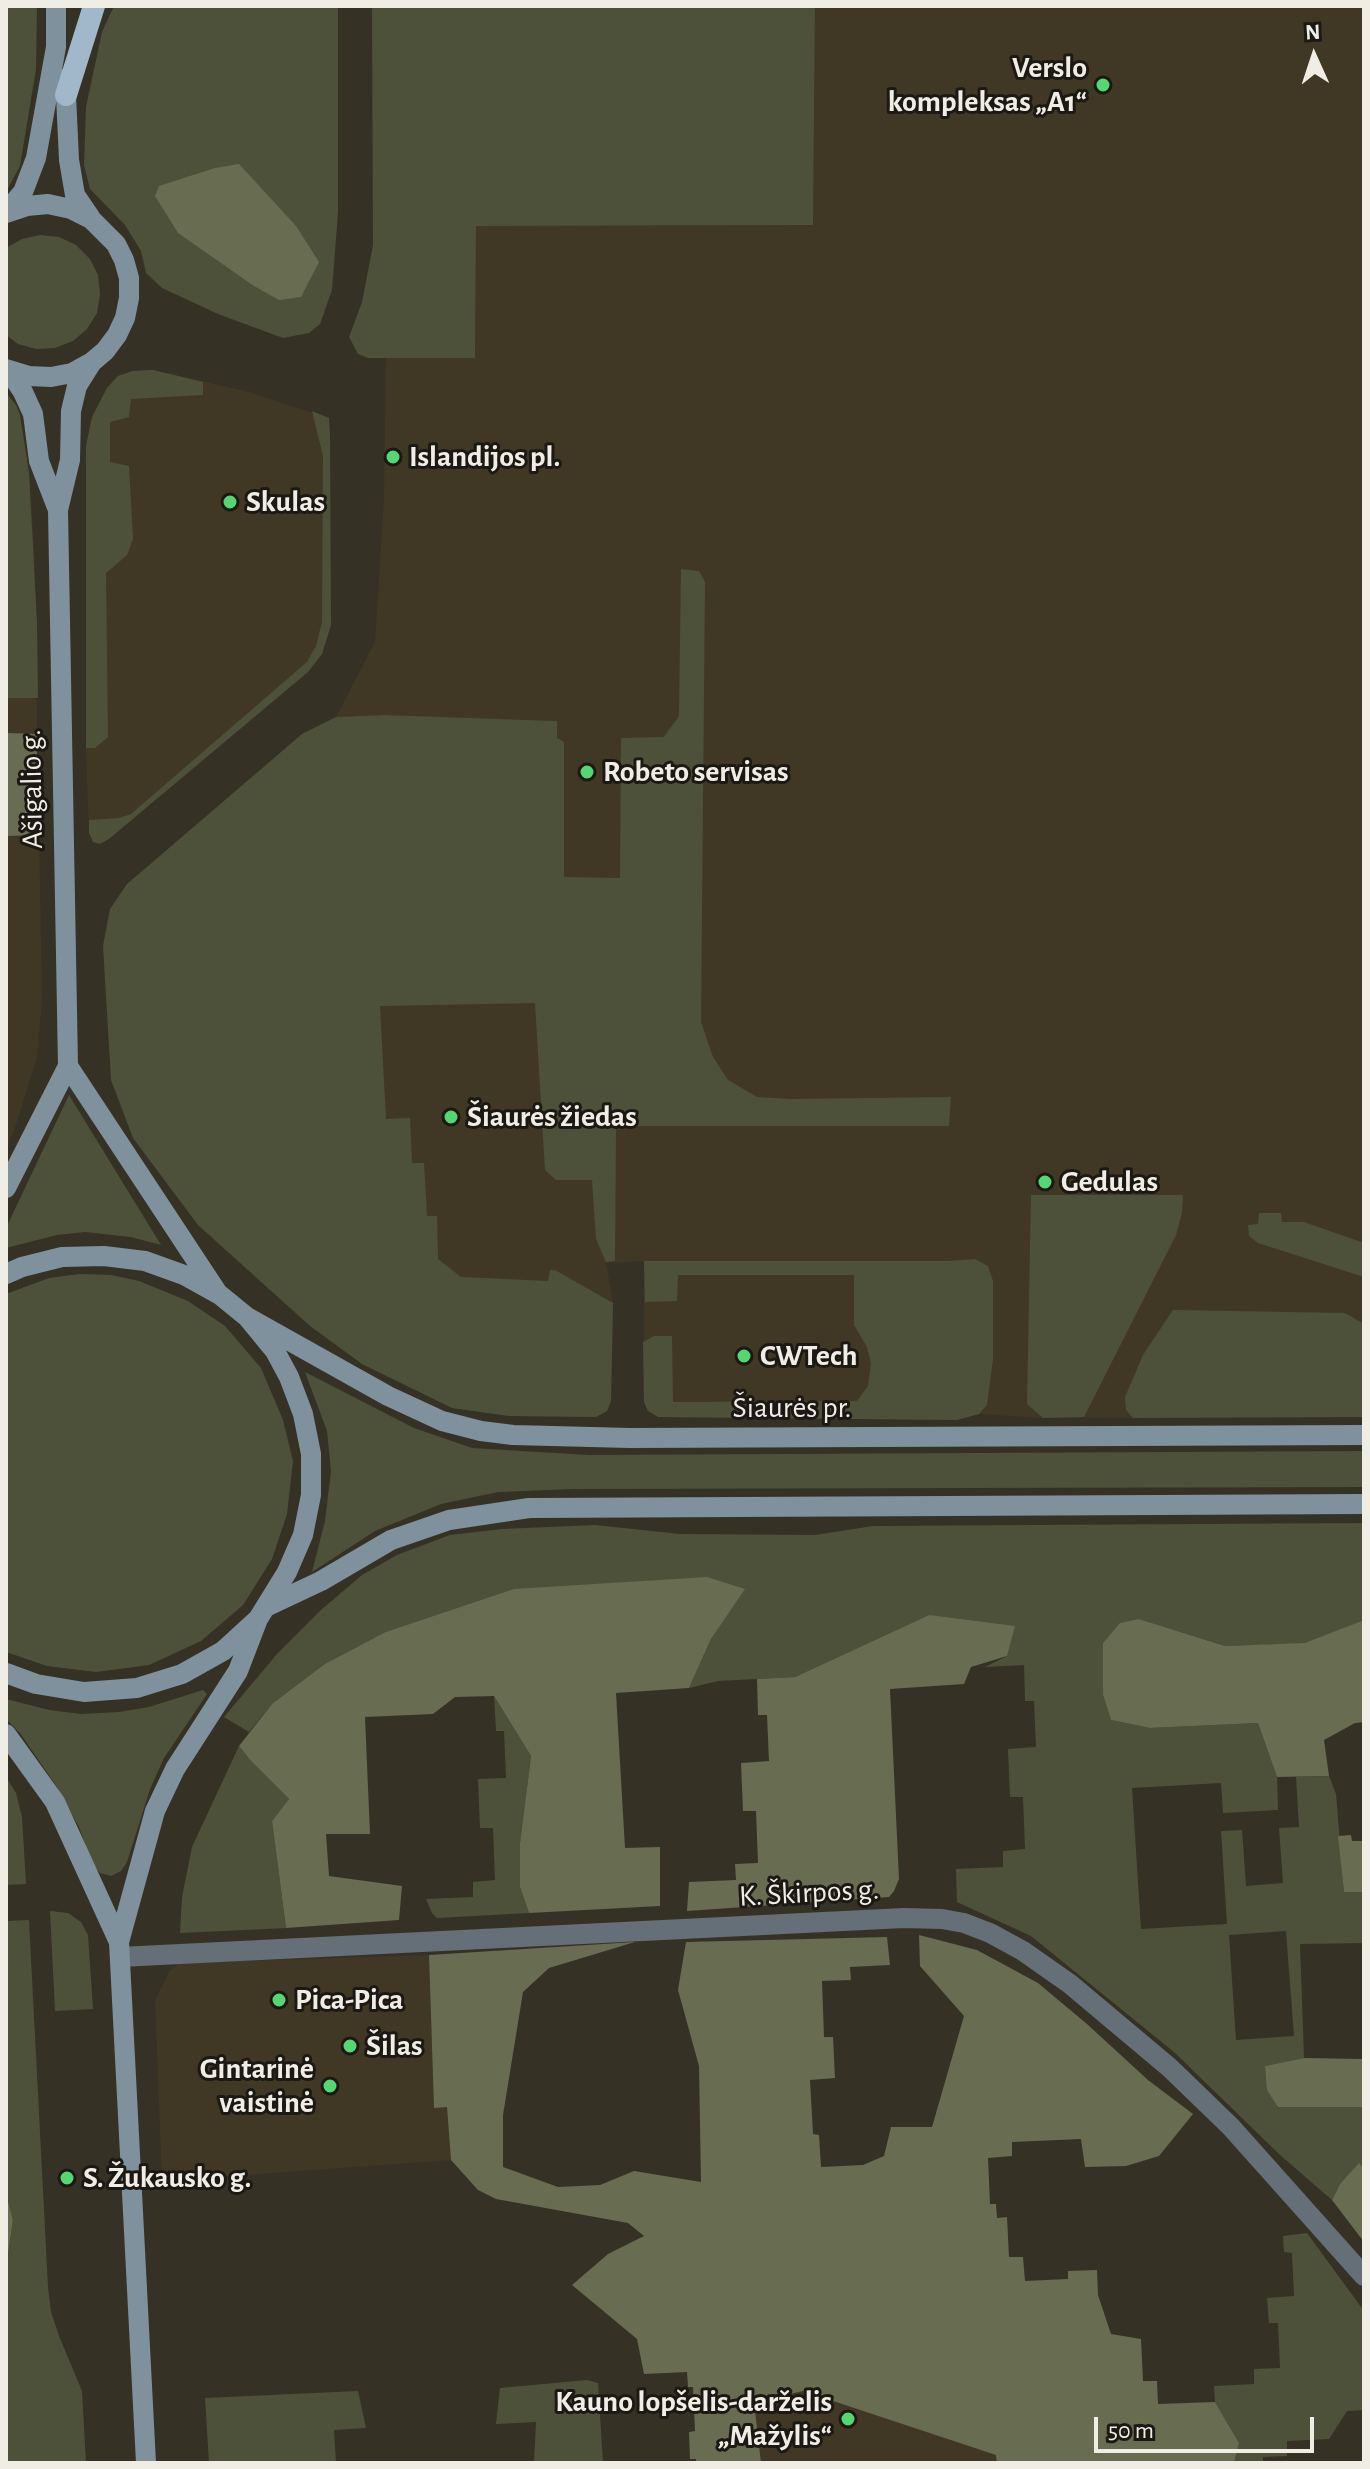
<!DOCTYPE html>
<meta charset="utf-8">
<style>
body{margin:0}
#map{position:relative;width:1370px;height:2469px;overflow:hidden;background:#363125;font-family:"Alegreya Sans",sans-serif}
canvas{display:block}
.frame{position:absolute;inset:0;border:8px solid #f0ede5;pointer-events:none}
.north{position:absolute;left:1274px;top:16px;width:80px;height:80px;-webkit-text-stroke:6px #1c1914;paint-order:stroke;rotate:357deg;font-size:22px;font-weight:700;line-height:32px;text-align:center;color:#f0ede5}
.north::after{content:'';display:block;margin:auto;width:28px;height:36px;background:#f0ede5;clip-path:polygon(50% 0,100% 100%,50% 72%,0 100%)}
.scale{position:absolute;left:1094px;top:2417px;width:220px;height:36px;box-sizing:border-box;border:4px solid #f0ede5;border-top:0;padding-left:10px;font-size:24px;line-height:28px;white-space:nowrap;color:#f0ede5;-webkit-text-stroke:6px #1c1914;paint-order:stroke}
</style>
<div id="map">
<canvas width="1370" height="2469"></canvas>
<div class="frame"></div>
<div class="north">N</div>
<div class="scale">50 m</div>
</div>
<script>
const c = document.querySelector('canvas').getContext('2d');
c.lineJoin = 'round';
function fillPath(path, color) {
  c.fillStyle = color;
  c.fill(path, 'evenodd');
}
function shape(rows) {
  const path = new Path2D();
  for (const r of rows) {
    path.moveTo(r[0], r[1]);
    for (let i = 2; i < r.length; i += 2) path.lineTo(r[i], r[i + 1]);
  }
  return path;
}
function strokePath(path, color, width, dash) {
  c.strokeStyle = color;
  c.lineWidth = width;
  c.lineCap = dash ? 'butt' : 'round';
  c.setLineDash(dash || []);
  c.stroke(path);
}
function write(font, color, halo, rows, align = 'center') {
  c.font = font + ' "Alegreya Sans",sans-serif';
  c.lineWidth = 6;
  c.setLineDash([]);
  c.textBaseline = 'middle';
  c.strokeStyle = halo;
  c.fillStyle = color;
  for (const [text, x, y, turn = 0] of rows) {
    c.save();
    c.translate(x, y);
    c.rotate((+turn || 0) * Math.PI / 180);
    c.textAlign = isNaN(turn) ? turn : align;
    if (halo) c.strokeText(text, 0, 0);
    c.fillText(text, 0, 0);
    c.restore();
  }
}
fillPath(shape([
 [815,6,1364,6,1364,1417,1043,1418,979,1414,957,1420,658,1417,648,1411,644,1402,644,1261,606,1263,613,1303,611,1401,607,1411,596,1417,509,1416,452,1408,362,1364,344,1351,352,980,557,739,556,721,384,715,336,717,375,642,384,497,386,358,475,358,476,226,813,225],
 [153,370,245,391,329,418,331,625,322,654,308,672,100,844,94,842,89,833,86,748,86,446,92,417,107,388,118,376,133,371],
 [6,393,16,405,20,415,29,473,34,548,42,1000,37,1057,16,1125,6,1149],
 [429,1955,434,2107,447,2107,451,2160,162,2181,155,2001,169,1972,180,1963],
 [740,2364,1042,2463,742,2463]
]), '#403825');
fillPath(shape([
 [6,6,37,6,36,69,20,166,6,192],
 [114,6,338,6,338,212,332,290,320,324,309,333,283,338,218,314,162,288,146,273,141,251,125,225,90,189,84,165,86,107,102,32],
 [372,6,815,6,813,225,476,226,475,358,368,358,358,354,349,337,362,302,373,245],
 [40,235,59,237,76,245,90,259,98,275,100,294,97,313,87,329,73,341,55,348,36,349,18,344,6,335,6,248,22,239],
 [153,370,203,382,203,395,131,399,129,417,110,422,110,462,129,466,133,539,127,555,106,573,108,737,95,748,86,748,86,446,92,417,107,388,118,376,133,371],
 [6,393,16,405,20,415,29,473,37,622,38,698,6,698],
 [312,411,329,418,330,432,331,625,322,654,308,672,109,839,100,844,93,842,89,833,89,820,119,818,131,814,307,662,316,646,322,622,323,456],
 [681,569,699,571,705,582,701,1022,713,1057,728,1080,757,1097,791,1099,951,1097,949,1126,616,1126,615,1261,606,1262,596,1239,592,1180,556,1180,545,1170,535,1003,380,1006,386,1119,410,1118,412,1163,424,1163,427,1216,437,1216,438,1259,461,1277,548,1281,550,1270,555,1270,613,1303,611,1401,607,1411,596,1417,509,1416,452,1408,362,1364,310,1326,198,1225,133,1138,111,1080,103,946,110,909,127,884,302,734,336,717,384,715,557,721,557,738,564,742,564,877,620,878,621,738,664,737,679,716],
 [69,1095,161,1245,131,1237,85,1232,57,1235,6,1248,6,1228],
 [1031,1195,1183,1195,1182,1213,1176,1235,1084,1417,1043,1418,1027,1404],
 [1259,1213,1281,1213,1282,1222,1304,1222,1364,1243,1364,1277,1258,1243,1249,1236,1248,1225,1258,1224],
 [975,1259,988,1266,993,1281,993,1359,987,1405,979,1414,957,1420,658,1417,648,1411,644,1402,643,1342,654,1336,672,1336,673,1402,857,1401,868,1386,871,1363,867,1347,854,1325,854,1275,678,1275,677,1301,645,1302,644,1261,949,1261],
 [80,1274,111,1275,139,1281,188,1301,225,1326,261,1368,283,1420,293,1461,287,1514,272,1559,243,1605,201,1641,149,1665,96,1672,47,1666,6,1652,6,1294,49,1278],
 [1173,1310,1345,1313,1364,1324,1364,1417,1133,1418,1126,1410,1125,1397,1143,1355],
 [305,1372,414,1428,472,1448,589,1455,1364,1451,1364,1487,574,1489,498,1492,441,1504,375,1531,312,1572,325,1521,331,1471,327,1431],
 [1364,1523,1364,1620,1305,1644,1225,1646,1139,1619,1103,1643,1103,1695,1111,1720,1150,1728,1258,1723,1277,1777,1278,1810,1223,1813,1221,1783,1132,1788,1141,1929,1227,1924,1221,1831,1242,1830,1246,1886,1283,1883,1279,1828,1299,1827,1296,1777,1329,1776,1336,1794,1344,1892,1364,1892,1364,1943,1300,1944,1304,2058,1266,2066,1278,2107,1364,2107,1364,2168,1360,2164,1340,2184,1332,2200,1280,2155,1174,2052,1031,1936,957,1902,956,1869,1003,1867,1003,1851,1025,1849,1023,1797,1010,1797,1008,1749,1036,1747,1034,1701,1025,1701,1024,1665,985,1667,1007,1656,929,1615,795,1677,718,1681,689,1688,711,1639,744,1589,272,1704,249,1732,224,1717,277,1654,321,1610,362,1575,397,1555,450,1535,502,1529,595,1525,680,1534,815,1535,873,1526],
 [1286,1931,1294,2036,1236,2040,1229,1935],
 [203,1690,207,1694,164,1758,150,1789,127,1862,121,1871,111,1876,100,1873,92,1863,79,1827,57,1787,20,1733,6,1719,6,1699,49,1710,81,1714,119,1712,149,1707],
 [494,1696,531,1756,520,1843,520,1887,529,1913,437,1918,432,1913,426,1899,473,1897,473,1882,495,1880,493,1828,480,1828,478,1779,506,1778,504,1731,496,1731],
 [239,1746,251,1761,289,1799,272,1821,286,1928,180,1933,182,1897,192,1847],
 [6,1777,16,1793,22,1817,26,1884,6,1885],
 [50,1911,68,1913,81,1922,88,1935,93,2009,55,2011],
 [29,1920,48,2287,51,2312,59,2336,82,2391,86,2463,6,2463,6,2268,13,2220,6,2193,6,1921],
 [1307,2233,1364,2311,1364,2410,1347,2411,1329,2439,1287,2441,1287,2456,1263,2457,1263,2463,1234,2463,1239,2443,1215,2402,1214,2386,1254,2384,1254,2369,1280,2368,1278,2323,1269,2323,1267,2298,1294,2296,1292,2253,1284,2252,1283,2236],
 [587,2380,598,2383,603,2463,534,2463,536,2422,496,2424,500,2388],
 [358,2391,366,2428,334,2430,336,2463,209,2463,205,2398]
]), '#4e5139');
fillPath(shape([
 [239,164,296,226,319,262,301,297,279,300,254,286,178,233,155,196,159,186,215,168],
 [6,733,37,734,37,835,6,836],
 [707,1577,745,1589,711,1639,689,1688,616,1693,625,1848,660,1847,660,1906,529,1913,520,1887,520,1843,531,1756,494,1696,455,1697,433,1714,365,1717,370,1834,326,1834,329,1876,402,1886,399,1920,286,1928,272,1821,289,1799,251,1761,239,1746,272,1704,325,1664,386,1632,514,1589],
 [929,1615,1015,1626,1007,1656,971,1667,964,1684,890,1689,899,1879,894,1891,889,1897,687,1911,689,1882,736,1880,735,1864,758,1863,756,1811,743,1811,741,1763,769,1761,767,1715,758,1715,757,1679,795,1677],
 [1139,1619,1225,1646,1305,1643,1364,1620,1364,1722,1355,1723,1324,1740,1329,1776,1277,1777,1258,1723,1150,1728,1111,1720,1103,1695,1103,1643,1120,1623],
 [1351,1835,1352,1841,1364,1841,1364,1892,1344,1892,1338,1836],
 [919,1935,977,1950,1038,1983,1087,2024,1148,2080,1193,2114,1159,2156,1126,2166,1085,2167,1081,2139,1012,2142,1012,2156,988,2158,990,2204,996,2204,997,2218,1007,2217,1009,2257,1023,2257,1025,2281,1068,2279,1068,2271,1097,2270,1098,2295,1111,2334,1141,2339,1143,2381,1157,2381,1158,2404,1215,2402,1239,2443,1234,2463,997,2463,996,2455,803,2391,754,2402,761,2463,696,2463,696,2459,690,2459,689,2432,695,2431,693,2387,688,2387,687,2372,644,2374,637,2339,572,2285,608,2254,644,2236,628,2223,496,2199,478,2190,451,2160,447,2107,434,2108,429,1955,635,1942,549,1968,523,1992,503,2115,503,2167,558,2187,600,2185,634,2171,701,2182,699,2066,678,1990,686,1942,887,1937,890,1965,850,1967,851,1980,822,1981,824,2037,833,2037,835,2078,810,2080,813,2134,819,2135,821,2167,863,2165,884,2156,891,2127,932,2127,964,2016,920,1966],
 [1304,2058,1364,2059,1364,2107,1278,2107,1267,2090,1265,2066],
 [1359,2163,1364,2168,1364,2242,1332,2200,1340,2184],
 [6,2193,13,2220,6,2268]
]), '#686c51');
strokePath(shape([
 [120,1957,904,1918,942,1919,964,1923,990,1933,1023,1951,1070,1984,1170,2068,1231,2127,1364,2276]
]), '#646f77', 20);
strokePath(shape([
 [63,79,66,95,69,160,75,195,90,217],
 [6,212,23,192,36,158,56,47,56,6],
 [6,213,27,206,48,204,71,209,91,219,116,244,124,260,129,278,129,298,125,318,117,335,105,351,92,362,72,373,51,377,29,376,6,369],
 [9,371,23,392,33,414,39,461,58,510],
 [68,1066,217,1292],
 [6,1188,68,1066,58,510,70,460,71,411,77,386,92,362],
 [6,1274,22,1267,62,1257,104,1256,145,1261,184,1275,220,1295,247,1317,275,1351,289,1377,303,1414,311,1454,311,1495,303,1535,287,1572,258,1619,223,1651,182,1674,137,1688,84,1692,36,1684,6,1673],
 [247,1317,388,1396,442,1421,481,1431,513,1435,630,1438,1364,1435],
 [268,1606,321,1581,391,1540,449,1520,529,1508,1364,1504],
 [6,1734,55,1802,119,1942],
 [146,2463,119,1942,155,1811,175,1769,238,1671,258,1619]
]), '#80919e', 20);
strokePath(shape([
 [66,95,94,6]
]), '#a0b8ca', 22);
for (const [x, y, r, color] of [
 [1103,85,8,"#54d672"],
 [393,457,8,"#54d672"],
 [230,502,8,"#54d672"],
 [587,772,8,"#54d672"],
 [451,1117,8,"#54d672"],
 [1045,1182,8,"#54d672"],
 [744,1356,8,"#54d672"],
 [279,2000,8,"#54d672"],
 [350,2046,8,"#54d672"],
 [330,2086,8,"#54d672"],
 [67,2178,8,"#54d672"],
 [848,2419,8,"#54d672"]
]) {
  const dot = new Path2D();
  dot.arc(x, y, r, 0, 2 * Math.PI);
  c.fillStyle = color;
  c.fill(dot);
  strokePath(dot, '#1c1914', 3);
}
write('bold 30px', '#f0ede5', '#1c1914', [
 ["Verslo",1087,68,"right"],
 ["kompleksas „A1“",1087,102,"right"],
 ["Islandijos pl.",409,457],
 ["Skulas",246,502],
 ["Robeto servisas",603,772],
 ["Šiaurės žiedas",467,1117],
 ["Gedulas",1061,1182],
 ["CWTech",760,1356],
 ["Pica-Pica",295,2000],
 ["Šilas",366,2046],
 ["Gintarinė",314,2069,"right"],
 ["vaistinė",314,2103,"right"],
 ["S. Žukausko g.",83,2178],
 ["Kauno lopšelis-darželis",832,2402,"right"],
 ["„Mažylis“",832,2436,"right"]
], 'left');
write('30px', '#f0ede5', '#1c1914', [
 ["Ašigalio g.",32,789,-91],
 ["Šiaurės pr.",792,1408],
 ["K. Škirpos g.",809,1893,-3]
]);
</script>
